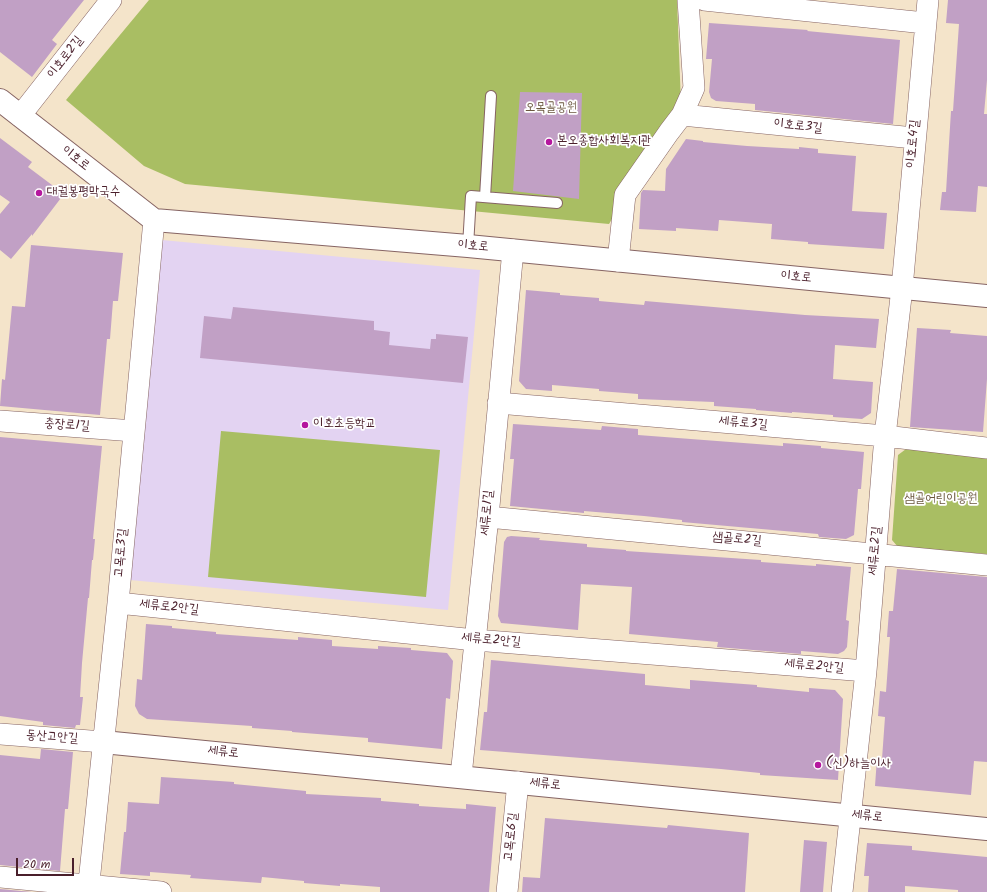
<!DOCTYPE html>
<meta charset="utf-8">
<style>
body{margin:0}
#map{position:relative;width:987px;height:892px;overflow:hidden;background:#f4e4ca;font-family:Kalam,sans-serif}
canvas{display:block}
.scale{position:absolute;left:16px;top:858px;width:58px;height:18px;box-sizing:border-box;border:2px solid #4a1f2b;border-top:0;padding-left:5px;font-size:12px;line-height:14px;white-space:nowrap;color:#4a1f2b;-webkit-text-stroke:3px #fff;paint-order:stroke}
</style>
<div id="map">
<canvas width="987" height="892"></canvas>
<div class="scale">20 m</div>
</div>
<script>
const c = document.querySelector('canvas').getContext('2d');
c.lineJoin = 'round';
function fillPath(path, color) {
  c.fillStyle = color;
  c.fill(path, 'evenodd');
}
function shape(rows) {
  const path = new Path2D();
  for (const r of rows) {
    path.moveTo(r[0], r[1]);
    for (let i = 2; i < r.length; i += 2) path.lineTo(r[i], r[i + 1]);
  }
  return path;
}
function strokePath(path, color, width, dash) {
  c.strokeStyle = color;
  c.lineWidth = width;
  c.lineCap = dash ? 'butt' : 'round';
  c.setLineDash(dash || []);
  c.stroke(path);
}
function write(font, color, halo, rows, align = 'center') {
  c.font = font + ' Kalam,"Poor Story",sans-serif';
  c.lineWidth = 3.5;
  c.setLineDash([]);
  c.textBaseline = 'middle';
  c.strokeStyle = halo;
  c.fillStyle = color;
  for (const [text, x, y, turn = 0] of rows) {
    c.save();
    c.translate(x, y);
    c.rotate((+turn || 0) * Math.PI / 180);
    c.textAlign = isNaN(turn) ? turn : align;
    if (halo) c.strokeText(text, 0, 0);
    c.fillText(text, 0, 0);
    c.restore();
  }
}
fillPath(shape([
 [162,240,480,270,448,610,130,580]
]), '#e3d3f2');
fillPath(shape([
 [149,0,677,0,681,104,609,224,185,184,144,166,66,100],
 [221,431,440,450,426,597,208,577],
 [906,449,987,455,987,554,898,547,892,540,898,455]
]), '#a9be63');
fillPath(shape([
 [0,0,84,0,52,40,57,44,32,77,0,52],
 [948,0,987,0,987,80,984,114,987,114,987,187,978,186,976,212,940,210,942,192,946,192,951,111,953,111,959,24,946,23],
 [709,23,808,30,807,31,900,40,893,124,755,110,755,104,716,101,711,98,709,92,712,59,706,59],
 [520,92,582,93,579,199,513,191],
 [0,138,32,162,28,167,64,194,32,236,32,234,11,259,0,250,0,214,10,202,0,195],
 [686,139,703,141,703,142,747,146,799,149,799,147,818,149,818,153,856,156,852,211,887,213,884,249,808,244,808,242,771,239,772,224,719,220,718,231,676,228,676,231,639,229,641,193,643,190,665,191,666,169],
 [31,245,123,253,118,301,113,301,110,339,107,339,100,415,0,406,2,379,5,380,12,306,25,307],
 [526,290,560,293,560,295,599,298,599,301,644,305,645,301,805,315,879,319,876,348,835,345,833,379,873,382,871,413,862,419,833,417,833,415,792,412,792,413,756,410,756,409,714,406,714,402,638,399,638,394,599,391,599,389,552,385,552,391,526,389,519,381],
 [233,307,374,321,374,330,390,332,389,345,430,349,431,339,436,339,436,334,468,337,463,383,200,358,204,316,231,319],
 [917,328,951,330,950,333,987,336,987,379,983,432,910,427],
 [513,424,601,430,602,426,638,429,638,435,783,446,783,443,821,446,821,448,864,452,861,489,858,489,854,535,846,539,819,537,818,534,682,522,682,520,644,516,584,511,584,513,510,506,514,459,510,459],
 [0,437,102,446,93,539,95,539,93,560,92,560,89,598,88,598,82,663,80,697,83,697,80,725,76,725,75,728,43,725,43,722,0,716],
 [511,536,540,538,539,540,587,544,587,547,626,550,626,551,761,560,761,562,816,566,816,564,851,567,846,620,849,621,847,647,844,651,838,654,801,651,801,654,717,647,718,642,629,634,632,587,581,584,578,630,501,623,498,616,504,542,507,537],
 [897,569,987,577,987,762,974,761,971,795,875,786,877,758,882,759,885,717,878,716,880,691,886,692,890,637,887,637,889,611,893,611],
 [146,624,172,626,172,628,216,632,216,634,298,640,298,637,332,640,332,646,378,649,378,646,411,648,411,650,447,653,453,661,450,699,446,698,442,749,368,742,368,738,292,732,292,731,252,728,252,726,147,719,139,714,135,706,137,679,142,680],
 [491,660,645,674,645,685,690,689,690,680,757,685,757,687,809,692,809,688,835,690,843,699,838,780,760,775,760,773,721,769,480,750,484,712,487,712],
 [41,749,73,752,68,809,65,809,60,871,0,865,0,755,40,759],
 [161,777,234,782,234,784,306,791,306,794,381,798,381,801,419,804,419,806,466,809,466,804,496,807,489,892,380,892,380,887,340,884,340,886,304,883,304,881,262,877,261,883,190,878,191,875,150,872,150,876,120,874,124,832,126,832,128,802,159,804],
 [545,818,667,828,668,825,749,833,745,892,522,892,523,877,540,878],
 [804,840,827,842,823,892,800,892],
 [867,843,912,846,912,850,987,857,987,892,958,892,958,890,905,886,905,892,868,892,869,876,864,876],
 [0,889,32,892,0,892]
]), '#c1a0c5');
const lane = shape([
 [485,197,491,96],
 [468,246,471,196,557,203]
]);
const street = shape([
 [704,0,925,23],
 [682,115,914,138],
 [20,116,111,0],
 [618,261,625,195,669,132,682,115,694,88,688,0],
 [498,403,885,436,987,448],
 [0,421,134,431],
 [488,517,987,565],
 [118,603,475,640,866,671],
 [0,734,103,742],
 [461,776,488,517,513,250],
 [0,877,161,892],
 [88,892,118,603,154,220],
 [507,892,518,782],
 [842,892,866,671,885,436,902,288,928,0]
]);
const secondary = shape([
 [0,100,154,220,468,246,987,296],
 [103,742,987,829]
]);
strokePath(lane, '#866463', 12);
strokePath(street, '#866463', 22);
strokePath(secondary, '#866463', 24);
strokePath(lane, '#fff', 10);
strokePath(street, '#fff', 21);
strokePath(secondary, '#fff', 22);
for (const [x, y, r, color] of [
 [549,142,4,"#b5179e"],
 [39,193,4,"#b5179e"],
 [305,425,4,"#b5179e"],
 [818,765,4,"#b5179e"]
]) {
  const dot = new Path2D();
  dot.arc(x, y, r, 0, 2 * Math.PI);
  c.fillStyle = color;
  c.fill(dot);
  strokePath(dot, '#fff', 1.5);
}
write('13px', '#4a1f2b', '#fff', [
 ["이호로2길",66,58,-52],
 ["이호로3길",798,127,6],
 ["이호로4길",914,144,-85],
 ["이호로",75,159,38],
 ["이호로",473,247,5],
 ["이호로",796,278,5],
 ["세류로3길",743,424,5],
 ["충장로1길",67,426,4],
 ["세류로1길",488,513,-85],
 ["샘골로2길",737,540,5],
 ["세류로2길",876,551,-85],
 ["고목로3길",122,553,-85],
 ["세류로2안길",169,608,6],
 ["세류로2안길",491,641,5],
 ["세류로2안길",814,667,5],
 ["동산고안길",52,738,4],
 ["세류로",223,753,6],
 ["세류로",545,785,6],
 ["세류로",867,817,6],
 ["고목로6길",512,837,-84]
]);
write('13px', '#6b573f', '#fff', [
 ["오목골공원",551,109],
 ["샘골어린이공원",941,500]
]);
write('13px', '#4a1f2b', '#fff', [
 ["본오종합사회복지관",557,142],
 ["대궐봉평막국수",47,193],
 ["이호초등학교",313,425],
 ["(신)하늘이사",826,765]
], 'left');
</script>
